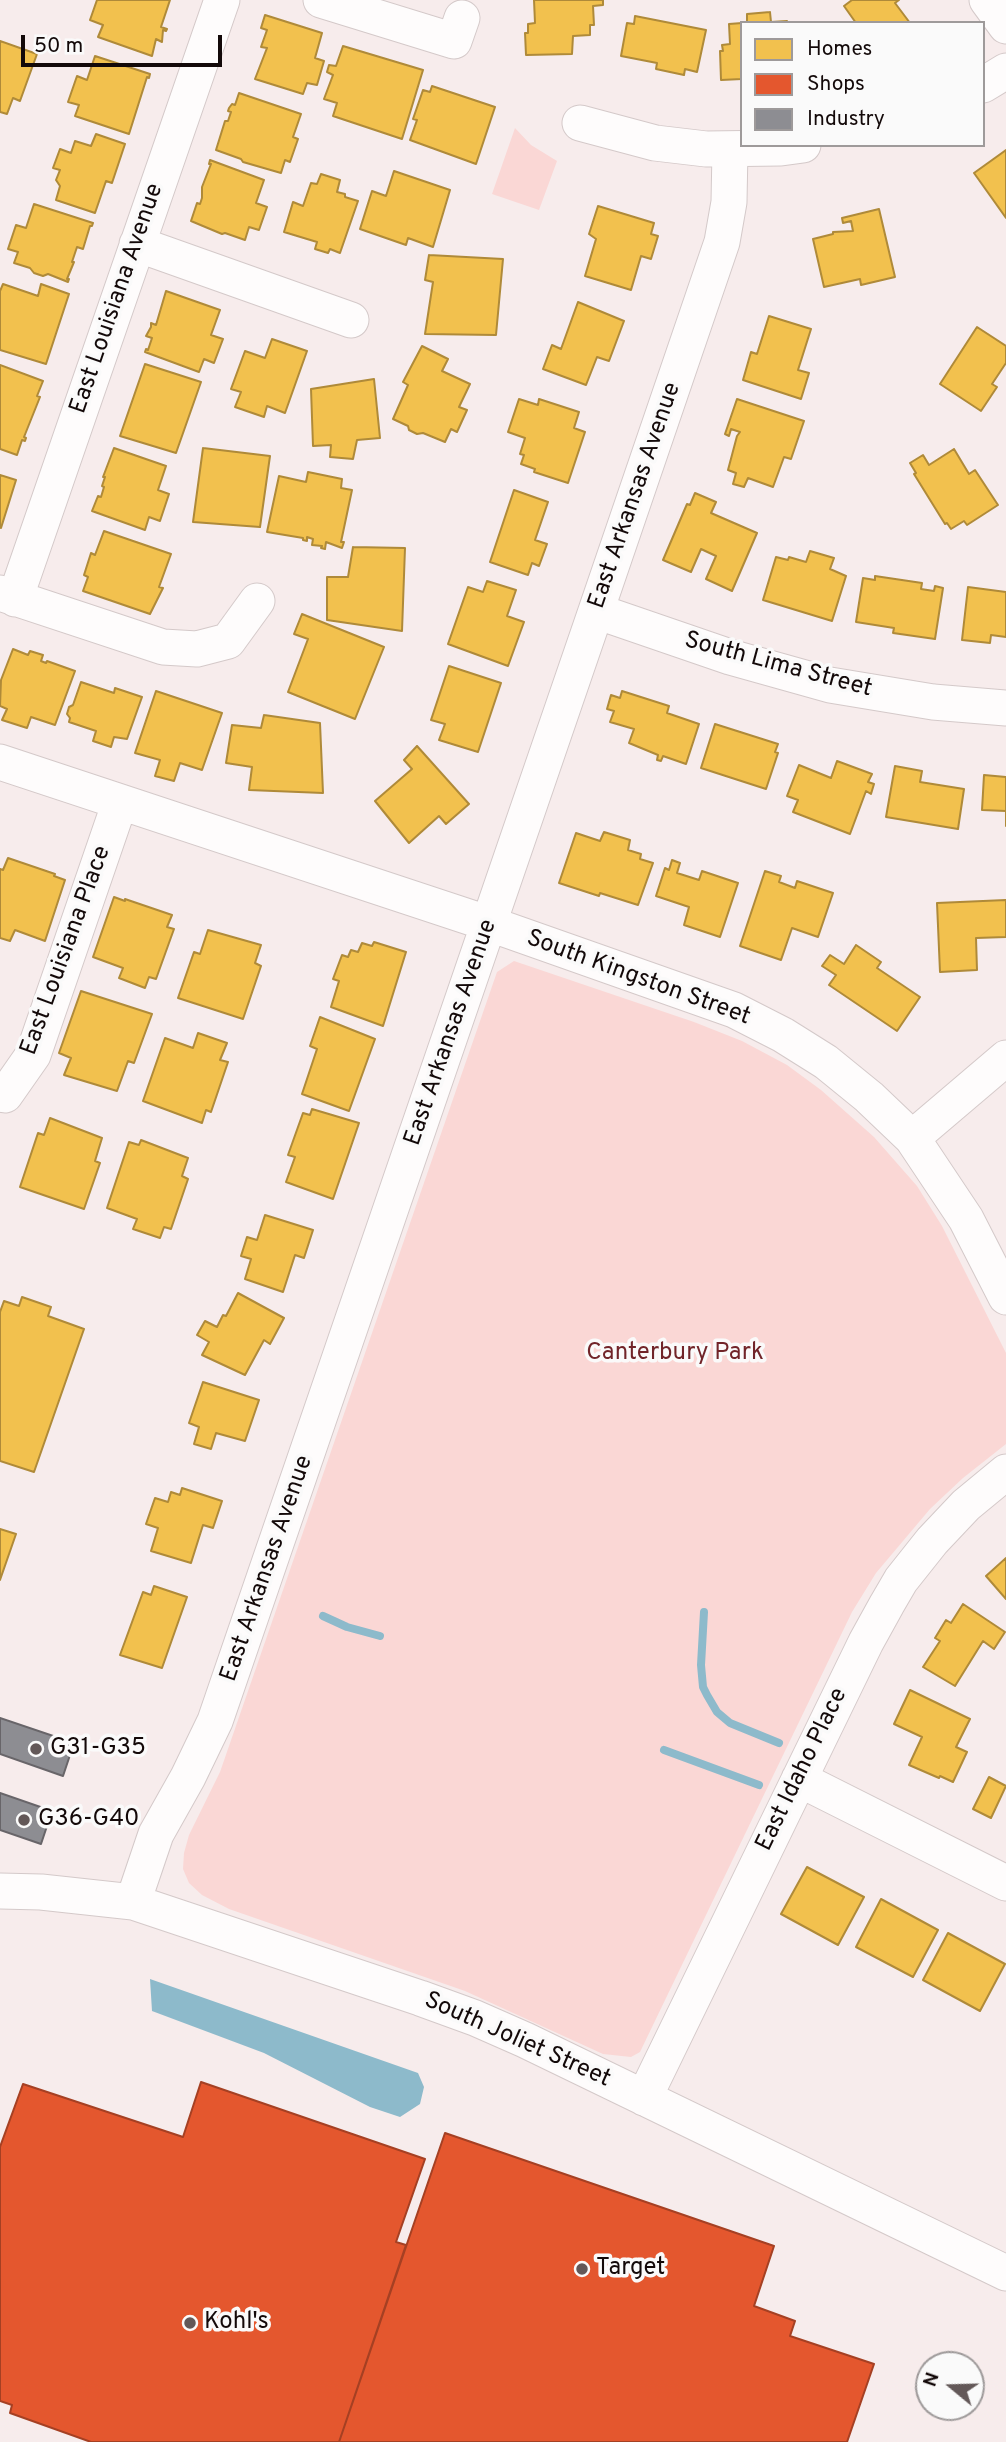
<!DOCTYPE html>
<style>
body{margin:0}
#map{position:relative;width:1006px;height:2442px;overflow:hidden;background:#f7ecec;font-family:Overpass,sans-serif}
canvas{display:block}
.legend{position:absolute;left:740px;top:21px;width:245px;height:126px;box-sizing:border-box;background:#fafafa;border:2px solid #9e9a9a;margin:0;padding:9px 12px;list-style:none;font-size:21px;color:#130909}
.legend li{display:flex;align-items:center;gap:14px;height:35px}
.legend b{width:35px;border:2px solid #9e9a9a}
.north{position:absolute;left:915px;top:2351px;width:70px;height:70px;box-sizing:border-box;background:#fafafa;border:2px solid #9e9a9a;border-radius:50%;rotate:289deg;font-size:19px;font-weight:700;line-height:28px;text-align:center;color:#130909}
.north::after{content:'';display:block;margin:auto;width:24px;height:32px;background:#635858;clip-path:polygon(50% 0,100% 100%,50% 72%,0 100%)}
.scale{position:absolute;left:21px;top:35px;width:201px;height:32px;box-sizing:border-box;border:4px solid #130909;border-top:0;padding-left:9px;font-size:21px;line-height:24px;white-space:nowrap;color:#130909;-webkit-text-stroke:5px #fafafa;paint-order:stroke}
</style>
<div id="map">
<canvas width="1006" height="2442"></canvas>
<ul class="legend">
<li><b style="height:19px;background:#f2c14e"></b>Homes</li>
<li><b style="height:19px;background:#e4572e"></b>Shops</li>
<li><b style="height:19px;background:#8d8d92"></b>Industry</li>
</ul>
<div class="north">N</div>
<div class="scale">50 m</div>
</div>
<script>
const c = document.querySelector('canvas').getContext('2d');
c.lineJoin = 'round';
function fillPath(path, color) {
  c.fillStyle = color;
  c.fill(path, 'evenodd');
}
function shape(rows) {
  const path = new Path2D();
  for (const r of rows) {
    path.moveTo(r[0], r[1]);
    for (let i = 2; i < r.length; i += 2) path.lineTo(r[i], r[i + 1]);
  }
  return path;
}
function strokePath(path, color, width, dash) {
  c.strokeStyle = color;
  c.lineWidth = width;
  c.lineCap = dash ? 'butt' : 'round';
  c.setLineDash(dash || []);
  c.stroke(path);
}
function write(font, color, halo, rows, align = 'center') {
  c.font = font + ' Overpass,sans-serif';
  c.lineWidth = 7;
  c.setLineDash([]);
  c.textBaseline = 'middle';
  c.strokeStyle = halo;
  c.fillStyle = color;
  for (const [text, x, y, turn = 0] of rows) {
    c.save();
    c.translate(x, y);
    c.rotate((+turn || 0) * Math.PI / 180);
    c.textAlign = isNaN(turn) ? turn : align;
    if (halo) c.strokeText(text, 0, 0);
    c.fillText(text, 0, 0);
    c.restore();
  }
}
fillPath(shape([
 [515,128,531,145,557,161,539,210,492,194],
 [514,961,694,1022,742,1041,787,1065,821,1090,874,1137,917,1186,942,1226,1006,1353,1006,1444,963,1478,930,1509,876,1573,852,1612,640,2052,631,2057,603,2054,465,1991,229,1909,202,1895,189,1883,183,1869,184,1853,189,1835,220,1772,497,972]
]), '#fad7d5');
fillPath(shape([
 [150,1979,418,2073,424,2087,420,2104,400,2117,370,2107,264,2053,152,2011]
]), '#8dbacb');
const homes = shape([
 [97,0,170,0,161,27,167,29,166,31,163,30,162,42,156,39,152,56,98,37,103,25,90,20,97,0],
 [534,0,603,0,603,5,593,6,594,25,590,25,590,35,573,36,572,54,526,55,525,33,528,33,528,24,535,23,534,0],
 [852,0,899,0,895,3,910,23,856,23,844,6,852,0],
 [770,12,771,22,787,21,787,23,747,23,747,14,770,12],
 [265,15,322,33,315,58,324,61,317,85,307,83,303,94,255,79,267,48,261,47,267,30,261,28,265,15],
 [635,16,706,30,697,72,685,69,684,75,656,69,657,63,621,56,627,23,634,24,635,16],
 [742,23,742,79,721,80,720,51,723,51,722,45,730,44,729,24,742,23],
 [0,41,37,54,20,101,13,98,7,114,0,112,0,41],
 [343,46,423,70,402,139,333,116,337,103,324,99,333,75,327,72,329,65,336,66,343,46],
 [95,56,150,74,149,78,147,77,129,134,75,116,79,105,68,102,77,76,87,80,95,56],
 [432,86,495,107,476,164,410,140,417,120,413,119,423,90,430,92,432,86],
 [239,93,301,114,293,137,298,139,290,162,285,160,281,173,243,162,241,159,216,150,225,121,228,121,231,112,228,111,229,108,232,104,235,105,239,93],
 [96,134,125,144,112,183,106,181,95,213,56,200,60,186,56,180,60,170,53,168,60,149,71,153,75,141,91,146,96,134],
 [1006,150,1006,218,974,173,1006,150],
 [210,160,264,180,256,203,267,207,259,230,249,227,245,240,225,233,222,234,191,221,197,203,200,204,202,198,202,187,211,164,209,164,210,160],
 [394,171,450,190,433,247,408,238,406,245,360,229,372,191,386,196,394,171],
 [321,174,340,180,337,192,345,194,345,197,358,201,340,253,330,249,328,253,315,249,317,242,284,232,293,202,303,206,311,183,317,184,321,174],
 [34,204,93,223,92,226,90,226,83,249,77,247,72,262,74,262,67,279,69,279,68,282,48,274,43,276,34,273,30,268,14,263,18,252,8,249,16,225,26,228,34,204],
 [598,206,654,223,651,234,658,236,651,259,641,256,631,290,585,276,596,239,589,234,598,206],
 [879,209,895,277,861,285,860,279,824,287,813,239,833,234,833,232,853,231,851,221,843,223,842,218,879,209],
 [429,255,503,259,496,335,425,334,433,282,425,280,429,255],
 [3,284,38,296,41,284,69,294,46,364,0,350,0,291,3,284],
 [166,291,220,310,211,335,223,339,214,363,204,359,199,372,145,352,146,349,148,350,152,338,146,336,151,327,151,323,156,325,166,291],
 [578,302,624,321,609,361,597,357,586,385,543,369,552,345,561,349,578,302],
 [769,316,811,329,798,370,809,373,801,399,743,380,751,352,757,354,769,316],
 [977,327,1006,346,1006,363,992,384,997,387,981,411,940,384,977,327],
 [272,339,307,351,285,413,267,406,264,417,235,407,241,392,231,389,245,351,265,358,272,339],
 [422,346,448,359,442,371,470,384,459,407,467,410,457,432,451,429,445,442,423,433,417,434,409,430,408,426,393,419,408,385,403,382,422,346],
 [145,364,201,382,176,453,120,436,145,364],
 [0,365,43,381,37,396,40,397,24,437,26,438,25,441,22,440,17,455,0,449,0,365],
 [374,379,380,438,357,440,353,459,330,457,331,445,313,446,311,389,374,379],
 [519,399,538,405,539,399,579,412,574,428,585,432,568,483,534,472,535,469,521,464,524,455,520,454,525,438,508,432,519,399],
 [737,399,804,421,791,459,784,457,773,487,748,478,744,487,733,484,736,473,728,470,737,436,740,432,731,429,729,436,725,434,737,399],
 [114,448,166,466,158,490,169,494,160,521,149,517,145,530,92,511,98,496,101,497,104,487,102,486,105,477,103,477,114,448],
 [203,448,270,456,260,527,193,522,203,448],
 [954,449,969,474,975,470,998,505,967,525,964,521,951,529,947,523,945,524,914,474,916,473,910,463,923,455,929,465,954,449],
 [308,472,342,479,341,488,352,490,341,542,344,542,342,548,326,542,325,549,321,548,322,546,312,545,313,539,307,537,307,541,303,540,303,538,267,532,279,476,306,482,308,472],
 [0,475,16,480,1,528,0,527,0,475],
 [514,490,548,502,535,540,547,544,539,566,532,563,528,575,490,562,514,490],
 [695,493,716,502,711,513,757,533,732,591,706,579,716,556,701,549,691,572,663,560,687,504,690,505,695,493],
 [104,531,171,554,159,587,163,588,150,614,83,591,88,577,84,575,91,553,95,555,104,531],
 [353,547,405,548,402,631,327,620,327,577,348,577,353,547],
 [810,551,834,558,830,569,846,576,832,621,763,600,776,557,788,560,789,557,806,562,810,551],
 [875,576,922,583,921,589,934,591,935,586,943,588,935,639,893,633,894,628,856,622,863,578,875,580,875,576],
 [487,581,516,590,507,616,524,622,508,666,448,644,468,587,483,592,487,581],
 [968,587,1006,592,1006,637,991,635,990,643,962,640,968,587],
 [302,614,384,647,355,719,288,692,308,639,294,634,302,614],
 [13,649,28,655,30,651,43,655,41,661,46,663,47,661,75,671,55,725,31,717,27,728,2,720,7,709,0,706,1,680,13,649],
 [449,666,501,683,478,752,439,740,445,724,431,720,449,666],
 [81,682,114,693,115,688,142,697,127,739,114,737,111,747,93,741,96,731,69,722,70,718,67,714,69,707,73,705,81,682],
 [156,691,222,713,202,770,180,763,174,781,155,776,160,760,135,753,156,691],
 [622,691,669,706,667,713,699,724,686,764,663,756,661,761,657,760,658,755,629,743,634,729,610,722,614,711,607,709,611,695,620,698,622,691],
 [264,715,320,723,323,793,249,790,252,767,226,763,232,725,261,728,264,715],
 [715,724,778,744,775,752,778,753,766,789,701,768,715,724],
 [417,746,469,804,446,824,439,816,409,843,375,801,412,769,404,760,417,746],
 [837,761,872,774,868,782,874,784,871,794,866,791,850,834,793,812,798,800,787,796,799,765,831,778,837,761],
 [895,766,922,771,920,782,964,789,958,829,886,817,895,766],
 [984,775,1006,777,1006,826,1006,811,982,810,984,775],
 [604,832,630,840,628,850,641,854,640,859,653,863,638,905,600,893,599,896,559,883,576,833,600,841,604,832],
 [8,858,55,874,54,876,65,880,45,941,15,930,10,941,0,938,0,869,3,870,8,858],
 [672,860,680,863,677,873,699,880,702,871,738,883,720,937,684,925,689,907,656,896,665,868,669,870,672,860],
 [765,871,781,876,779,882,795,888,797,881,833,893,818,937,792,928,781,960,740,946,765,871],
 [114,897,125,901,125,899,172,915,167,927,174,929,156,979,149,977,145,988,119,978,123,968,93,957,114,897],
 [1006,900,1006,937,976,938,977,970,940,972,937,903,1006,900],
 [208,930,261,945,255,963,261,966,243,1019,178,998,194,952,200,954,208,930],
 [374,942,406,952,383,1026,331,1007,339,981,333,979,342,955,348,957,351,950,358,952,362,943,372,946,374,942],
 [856,945,881,962,877,968,920,997,897,1031,829,985,836,975,822,966,830,955,844,964,856,945],
 [81,991,152,1014,134,1063,128,1061,117,1091,64,1075,71,1058,59,1053,81,991],
 [320,1017,375,1039,349,1111,302,1094,317,1049,310,1046,320,1017],
 [198,1033,227,1043,220,1060,228,1062,211,1112,206,1110,202,1123,143,1101,165,1038,193,1048,198,1033],
 [312,1109,359,1123,333,1199,286,1182,295,1157,288,1155,303,1113,310,1115,312,1109],
 [50,1118,102,1138,95,1161,100,1163,84,1209,20,1187,38,1133,44,1135,50,1118],
 [141,1140,188,1158,182,1176,188,1179,171,1229,164,1227,160,1238,133,1229,137,1219,107,1208,129,1142,139,1145,141,1140],
 [265,1215,313,1230,304,1258,295,1255,283,1292,245,1279,251,1259,241,1256,247,1237,257,1240,265,1215],
 [238,1293,284,1318,270,1344,264,1340,245,1375,202,1355,209,1342,197,1335,205,1321,217,1327,223,1315,226,1316,238,1293],
 [22,1297,51,1307,48,1316,84,1329,34,1472,0,1461,0,1312,4,1301,19,1306,22,1297],
 [203,1382,259,1400,245,1441,216,1433,211,1449,194,1444,199,1427,189,1423,203,1382],
 [182,1488,222,1501,213,1528,203,1525,191,1563,151,1551,158,1528,146,1524,155,1498,168,1502,171,1492,180,1495,182,1488],
 [0,1529,16,1534,0,1580,0,1529],
 [1006,1558,1006,1599,986,1576,1006,1558],
 [154,1586,187,1597,162,1668,120,1655,143,1592,151,1595,154,1586],
 [963,1604,1005,1632,994,1649,983,1641,955,1686,923,1667,940,1641,935,1638,946,1620,951,1623,963,1604],
 [910,1690,970,1719,956,1747,967,1752,953,1782,940,1776,939,1778,909,1765,922,1737,894,1724,910,1690],
 [989,1777,1006,1786,991,1818,973,1809,989,1777],
 [807,1867,864,1897,838,1945,781,1914,807,1867],
 [881,1899,938,1930,913,1977,856,1947,881,1899],
 [948,1933,1005,1964,980,2011,923,1980,948,1933]
]);
fillPath(homes, '#f2c14e');
strokePath(homes, '#af8a39', 2);
const shops = shape([
 [201,2082,425,2159,396,2242,406,2245,339,2442,91,2442,10,2413,12,2405,0,2401,0,2147,23,2084,183,2137,201,2082],
 [445,2133,774,2246,754,2306,795,2321,790,2336,874,2364,847,2442,339,2442,445,2133]
]);
fillPath(shops, '#e4572e');
strokePath(shops, '#a54023', 2);
const industry = shape([
 [0,1718,74,1743,63,1776,0,1754,0,1718],
 [0,1793,52,1811,41,1844,0,1830,0,1793]
]);
fillPath(industry, '#8d8d92');
strokePath(industry, '#686569', 2);
strokePath(shape([
 [704,1612,701,1665,703,1687,707,1695,717,1712,730,1723,779,1743],
 [323,1616,347,1627,380,1636],
 [664,1750,759,1785]
]), '#8dbacb', 8);
const minor = shape([
 [321,0,454,41,462,18],
 [987,0,1006,26],
 [983,85,1006,71],
 [580,123,655,143,706,149,781,148,803,145],
 [137,244,351,320],
 [0,593,163,647,197,649,228,641,257,601],
 [15,599,222,0],
 [596,611,730,657,830,685,933,702,1006,708],
 [0,762,490,924,734,1010,783,1035,826,1062,869,1097,912,1138,966,1219,1006,1297],
 [5,1095,33,1055,120,802],
 [912,1138,1006,1058],
 [799,1779,1006,1883],
 [0,1891,41,1892,133,1902,420,1998,475,2018,525,2040,1006,2273],
 [133,1902,156,1834,188,1777,215,1721,596,611,722,242,729,202,730,150],
 [644,2098,866,1642,887,1604,901,1580,932,1541,966,1505,1006,1472]
]);
strokePath(minor, '#d4c9c9', 37);
strokePath(minor, '#fefcfc', 35);
for (const [x, y, r, color] of [
 [36,1749,7,"#635858"],
 [24,1820,7,"#635858"],
 [582,2269,7,"#635858"],
 [190,2323,7,"#635858"]
]) {
  const dot = new Path2D();
  dot.arc(x, y, r, 0, 2 * Math.PI);
  c.fillStyle = color;
  c.fill(dot);
  strokePath(dot, '#fafafa', 2.5);
}
write('24px', '#130909', '#fafafa', [
 ["East Louisiana Avenue",118,299,-71],
 ["East Arkansas Avenue",636,496,-71],
 ["South Lima Street",778,666,15],
 ["East Louisiana Place",67,951,-70],
 ["South Kingston Street",638,979,20],
 ["East Arkansas Avenue",452,1033,-71],
 ["East Arkansas Avenue",268,1569,-71],
 ["East Idaho Place",803,1770,-64],
 ["South Joliet Street",517,2041,24]
]);
write('24px', '#712429', '#fafafa', [
 ["Canterbury Park",675,1354]
]);
write('24px', '#130909', '#fafafa', [
 ["G31-G35",50,1749],
 ["G36-G40",38,1820],
 ["Target",596,2269],
 ["Kohl's",204,2323]
], 'left');
</script>
